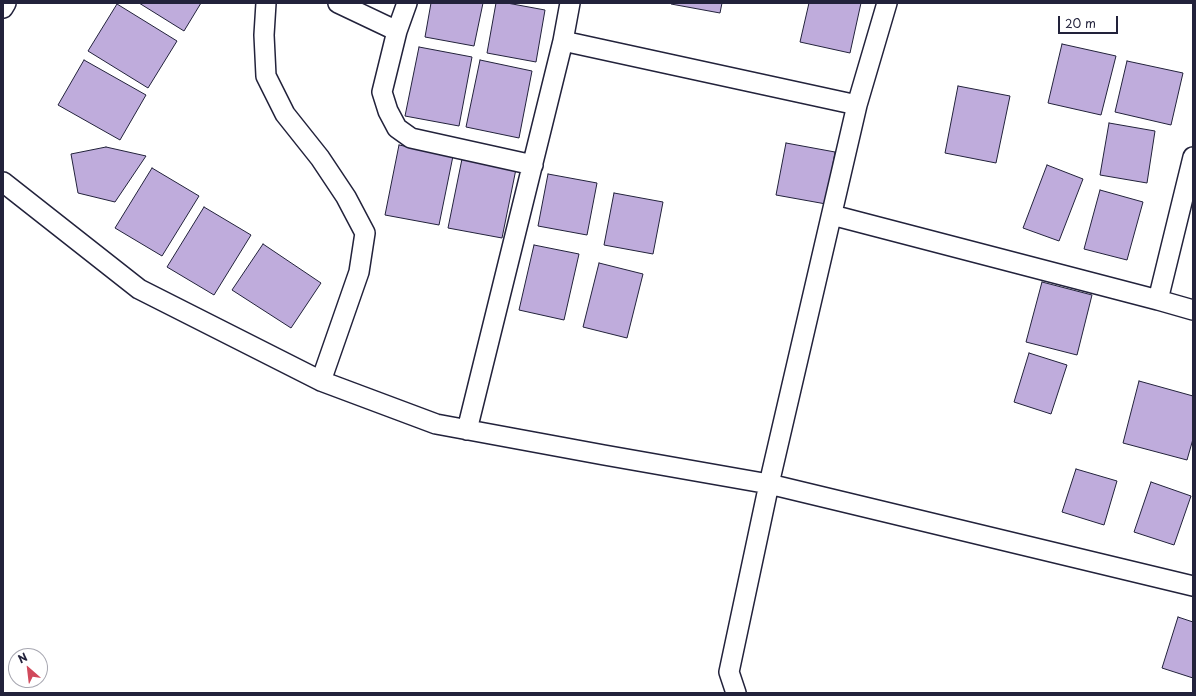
<!DOCTYPE html>
<style>
body{margin:0}
#map{position:relative;width:1196px;height:696px;overflow:hidden;background:#fff;font-family:"Playpen Sans",sans-serif}
canvas{display:block}
.frame{position:absolute;inset:0;border:4px solid #22223b;pointer-events:none}
.north{position:absolute;left:8px;top:648px;width:40px;height:40px;box-sizing:border-box;background:#fff;border:1px solid #a7a7b1;border-radius:50%;rotate:332deg;font-size:11px;font-weight:700;line-height:16px;text-align:center;color:#22223b}
.north::after{content:'';display:block;margin:auto;width:14px;height:18px;background:#d1495b;clip-path:polygon(50% 0,100% 100%,50% 72%,0 100%)}
.scale{position:absolute;left:1058px;top:16px;width:60px;height:18px;box-sizing:border-box;border:2px solid #22223b;border-top:0;padding-left:5px;font-size:12px;line-height:14px;white-space:nowrap;color:#22223b;-webkit-text-stroke:3px #fff;paint-order:stroke}
</style>
<div id="map">
<canvas width="1196" height="696"></canvas>
<div class="frame"></div>
<div class="north">N</div>
<div class="scale">20 m</div>
</div>
<script>
const c = document.querySelector('canvas').getContext('2d');
c.lineJoin = 'round';
function fillPath(path, color) {
  c.fillStyle = color;
  c.fill(path, 'evenodd');
}
function shape(rows) {
  const path = new Path2D();
  for (const r of rows) {
    path.moveTo(r[0], r[1]);
    for (let i = 2; i < r.length; i += 2) path.lineTo(r[i], r[i + 1]);
  }
  return path;
}
function strokePath(path, color, width, dash) {
  c.strokeStyle = color;
  c.lineWidth = width;
  c.lineCap = dash ? 'butt' : 'round';
  c.setLineDash(dash || []);
  c.stroke(path);
}
const building = shape([
 [139,3,201,3,184,31,139,3],
 [431,3,483,3,474,46,425,37,431,3],
 [496,3,507,3,545,10,536,62,487,53,496,3],
 [671,3,722,3,720,13,671,4,671,3],
 [809,3,861,3,850,53,800,42,809,3],
 [117,4,177,41,148,88,88,51,117,4],
 [1062,44,1116,56,1101,115,1048,103,1062,44],
 [419,47,472,57,459,126,405,116,419,47],
 [84,60,146,95,120,140,58,105,84,60],
 [480,60,532,71,519,138,466,127,480,60],
 [1127,61,1183,73,1171,125,1115,112,1127,61],
 [958,86,1010,96,996,163,945,153,958,86],
 [1109,123,1155,131,1147,183,1100,175,1109,123],
 [786,143,835,152,826,204,776,195,786,143],
 [399,145,453,156,439,225,385,215,399,145],
 [106,147,146,156,115,202,78,193,71,154,106,147],
 [462,159,516,169,502,238,448,228,462,159],
 [1047,165,1083,179,1059,241,1023,228,1047,165],
 [152,168,199,196,162,256,115,228,152,168],
 [548,174,597,183,587,235,538,226,548,174],
 [1100,190,1143,202,1127,260,1084,249,1100,190],
 [614,193,663,202,653,254,604,245,614,193],
 [204,207,251,235,214,295,167,267,204,207],
 [263,244,321,283,291,328,232,290,263,244],
 [534,245,579,254,564,320,519,310,534,245],
 [599,263,643,274,627,338,583,327,599,263],
 [1042,282,1092,295,1077,355,1026,342,1042,282],
 [1029,353,1067,365,1051,414,1014,402,1029,353],
 [1139,381,1193,396,1193,439,1187,460,1123,443,1139,381],
 [1076,469,1117,481,1104,525,1062,512,1076,469],
 [1151,482,1191,496,1174,545,1134,532,1151,482],
 [1178,617,1193,622,1193,678,1162,668,1178,617]
]);
fillPath(building, '#bfacdc');
strokePath(building, '#22223b', 1);
const street = shape([
 [266,3,264,35,266,76,285,114,320,158,346,197,365,233,359,272,321,381],
 [338,3,397,31],
 [407,3,397,31,382,92,388,111,397,128,411,138,533,165],
 [3,8,6,3],
 [563,41,857,105],
 [3,182,139,289,321,381,436,424,604,455,769,484,1193,586],
 [832,215,1158,300,1193,310],
 [1158,300,1193,157],
 [467,430,563,41,570,3],
 [736,693,729,672,769,484,857,105,887,3]
]);
strokePath(street, '#22223b', 22);
strokePath(street, '#fff', 19);
</script>
